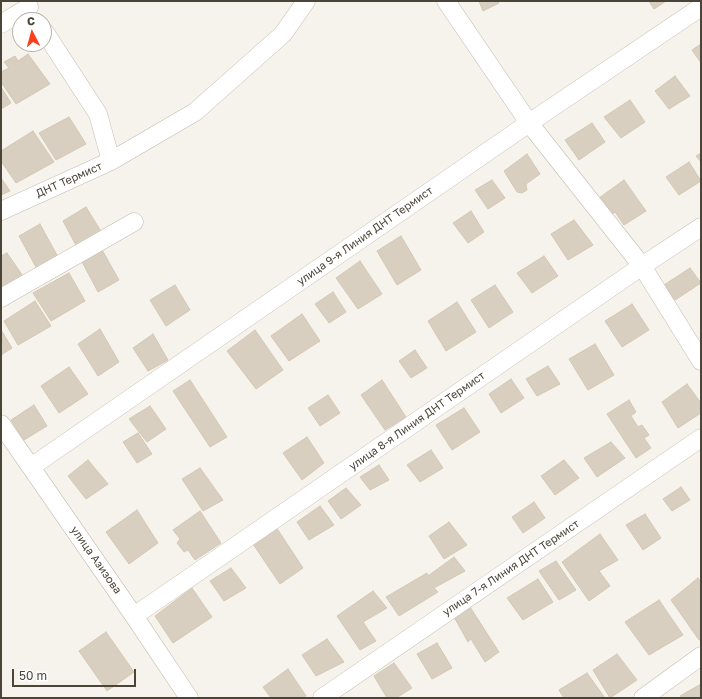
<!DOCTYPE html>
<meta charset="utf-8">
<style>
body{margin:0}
#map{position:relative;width:702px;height:699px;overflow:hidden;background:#f6f3ec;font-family:"Golos Text",sans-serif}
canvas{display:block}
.frame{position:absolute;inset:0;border:2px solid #4b4439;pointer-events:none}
.north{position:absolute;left:12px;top:12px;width:40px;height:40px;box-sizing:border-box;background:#fff;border:1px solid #b7b4b0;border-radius:50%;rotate:354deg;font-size:11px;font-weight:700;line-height:16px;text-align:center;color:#4b4439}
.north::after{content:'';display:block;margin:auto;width:14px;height:18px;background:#fc3f1d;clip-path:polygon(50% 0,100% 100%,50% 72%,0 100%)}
.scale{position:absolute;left:12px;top:669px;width:124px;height:18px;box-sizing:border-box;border:2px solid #4b4439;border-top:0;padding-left:5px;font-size:12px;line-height:14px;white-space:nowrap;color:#4b4439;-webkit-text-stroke:3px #fff;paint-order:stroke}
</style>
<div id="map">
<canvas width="702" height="699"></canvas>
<div class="frame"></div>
<div class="north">С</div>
<div class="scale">50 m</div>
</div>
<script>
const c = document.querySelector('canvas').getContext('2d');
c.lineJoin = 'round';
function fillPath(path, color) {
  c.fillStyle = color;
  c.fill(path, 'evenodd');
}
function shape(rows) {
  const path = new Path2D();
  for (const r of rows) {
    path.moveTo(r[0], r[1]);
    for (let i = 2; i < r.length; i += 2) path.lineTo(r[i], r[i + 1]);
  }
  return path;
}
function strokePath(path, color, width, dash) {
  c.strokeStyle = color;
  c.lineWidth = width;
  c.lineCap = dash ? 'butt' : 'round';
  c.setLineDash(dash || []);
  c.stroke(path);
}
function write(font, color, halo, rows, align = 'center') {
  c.font = font + ' "Golos Text",sans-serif';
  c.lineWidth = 4;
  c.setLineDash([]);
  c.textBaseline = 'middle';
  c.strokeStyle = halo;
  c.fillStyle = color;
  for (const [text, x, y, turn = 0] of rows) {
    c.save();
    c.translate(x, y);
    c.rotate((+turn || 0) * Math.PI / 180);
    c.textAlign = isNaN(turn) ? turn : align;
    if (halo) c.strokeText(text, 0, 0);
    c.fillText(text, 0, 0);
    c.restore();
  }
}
const building = shape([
 [479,1,498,1,499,3,483,11,479,1],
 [649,1,666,1,654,9,649,1],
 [701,44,701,63,692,50,701,44],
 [28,54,50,84,16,104,1,82,1,72,9,68,4,62,15,56,18,61,28,54],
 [675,76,690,96,669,109,655,91,675,76],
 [1,87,11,103,1,109,1,87],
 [630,100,645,122,621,138,604,117,630,100],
 [69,117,86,144,56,160,39,133,69,117],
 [592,123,605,142,579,160,565,140,592,123],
 [33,131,54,162,16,183,1,161,1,151,33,131],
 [701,153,701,162,696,156,701,153],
 [527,154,540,174,526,184,527,190,522,193,517,192,504,171,527,154],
 [689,162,701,181,679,195,666,177,689,162],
 [1,178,10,191,1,195,1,178],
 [492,180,505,198,488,209,475,190,492,180],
 [624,180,646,211,624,225,615,212,609,216,599,198,624,180],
 [86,207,102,233,78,249,63,221,86,207],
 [471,211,484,232,468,243,453,223,471,211],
 [574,220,593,245,568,260,551,234,574,220],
 [40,224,58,257,37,269,19,236,40,224],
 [401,236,421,270,397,285,377,251,401,236],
 [101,248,119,280,98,292,81,260,101,248],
 [7,253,25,279,1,293,1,256,7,253],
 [544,256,558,276,532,293,517,273,544,256],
 [360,261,382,294,358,309,336,278,360,261],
 [690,268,701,283,675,300,664,285,690,268],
 [69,273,85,301,51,321,33,293,69,273],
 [175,285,190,310,166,326,150,300,175,285],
 [495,285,513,312,489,328,471,300,495,285],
 [333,292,346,312,329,323,315,304,333,292],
 [35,301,51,326,18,345,4,321,35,301],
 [457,302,476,332,446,351,428,321,457,302],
 [632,304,649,330,622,347,605,321,632,304],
 [302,314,320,341,289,361,271,336,302,314],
 [100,329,119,362,98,376,78,344,100,329],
 [1,330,12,348,1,355,1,330],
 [255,330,283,370,256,389,227,351,255,330],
 [153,334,168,360,148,371,133,348,153,334],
 [595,344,614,375,588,390,569,359,595,344],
 [415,350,427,368,411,378,399,361,415,350],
 [548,366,560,384,537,396,526,379,548,366],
 [69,367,88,394,59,413,41,386,69,367],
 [511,379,524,398,501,413,489,394,511,379],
 [190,380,227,437,210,447,173,391,190,380],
 [382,380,406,417,385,430,361,395,382,380],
 [687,384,701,403,701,413,678,428,662,402,687,384],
 [328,395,340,413,320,426,308,408,328,395],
 [629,400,636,412,631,416,638,427,642,425,649,435,644,438,651,448,636,458,607,414,629,400],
 [34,405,47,426,24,440,11,420,34,405],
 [150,406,166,429,147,442,129,419,150,406],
 [464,408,480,432,452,450,436,425,464,408],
 [138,433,152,454,137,463,123,442,138,433],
 [307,437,324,463,302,480,283,453,307,437],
 [611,442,625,458,597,477,584,458,611,442],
 [431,450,443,468,420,482,407,465,431,450],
 [88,460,108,484,86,499,68,476,88,460],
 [564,460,579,478,555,495,541,476,564,460],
 [379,465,389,480,370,490,360,477,379,465],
 [200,468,223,500,203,511,182,479,200,468],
 [681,487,690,500,672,511,663,499,681,487],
 [346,488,361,505,341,519,328,501,346,488],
 [534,502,545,518,523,533,512,517,534,502],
 [320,506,334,525,309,540,297,522,320,506],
 [137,510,158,543,129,564,106,532,137,510],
 [200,511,221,543,195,560,188,550,184,552,177,543,180,539,173,530,200,511],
 [645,514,661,538,643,550,626,525,645,514],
 [449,522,467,545,444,559,429,536,449,522],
 [276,527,303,568,280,584,253,544,276,527],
 [600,534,618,560,599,571,610,586,589,601,562,562,600,534],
 [454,557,465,571,434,588,438,592,399,616,386,597,427,573,428,576,454,557],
 [556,561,576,590,559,600,539,571,556,561],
 [231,568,246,588,224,601,210,581,231,568],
 [698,578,701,582,701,639,699,640,671,600,698,578],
 [538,579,553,602,523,620,507,598,538,579],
 [192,588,212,617,173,643,155,616,192,588],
 [373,591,387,608,363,622,376,641,360,650,337,616,373,591],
 [659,600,683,635,649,655,625,622,659,600],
 [470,607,499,652,485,662,471,639,468,642,454,617,470,607],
 [106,632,134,672,107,691,79,651,106,632],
 [327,639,344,662,316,676,302,655,327,639],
 [437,643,452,668,432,679,417,654,437,643],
 [617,654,637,680,610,698,593,670,617,654],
 [394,663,412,688,396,698,387,698,374,676,394,663],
 [288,669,306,696,302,698,271,698,263,687,288,669],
 [587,673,605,698,564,698,559,690,587,673],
 [701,684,701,698,682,698,680,696,701,684]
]);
fillPath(building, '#d8cfc1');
strokePath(building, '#d3c7b4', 1);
const minor = shape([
 [446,1,529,123,642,266,701,361],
 [1,24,29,7],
 [111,161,195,112,283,34,306,1],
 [1,211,111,161,98,114,44,31],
 [1,298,134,222],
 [1,424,134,616,189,698],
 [31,467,529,123,701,7],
 [134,616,642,266,701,227],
 [322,698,701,438],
 [643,698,701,656]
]);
strokePath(minor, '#c2bbae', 19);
strokePath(minor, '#fff', 18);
write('11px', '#4b4439', '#fff', [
 ["ДНТ Термист",69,180,-24],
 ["улица 9-я Линия ДНТ Термист",365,236,-35],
 ["улица 8-я Линия ДНТ Термист",417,421,-35],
 ["улица Азизова",96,560,55],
 ["улица 7-я Линия ДНТ Термист",511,568,-34]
]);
</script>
